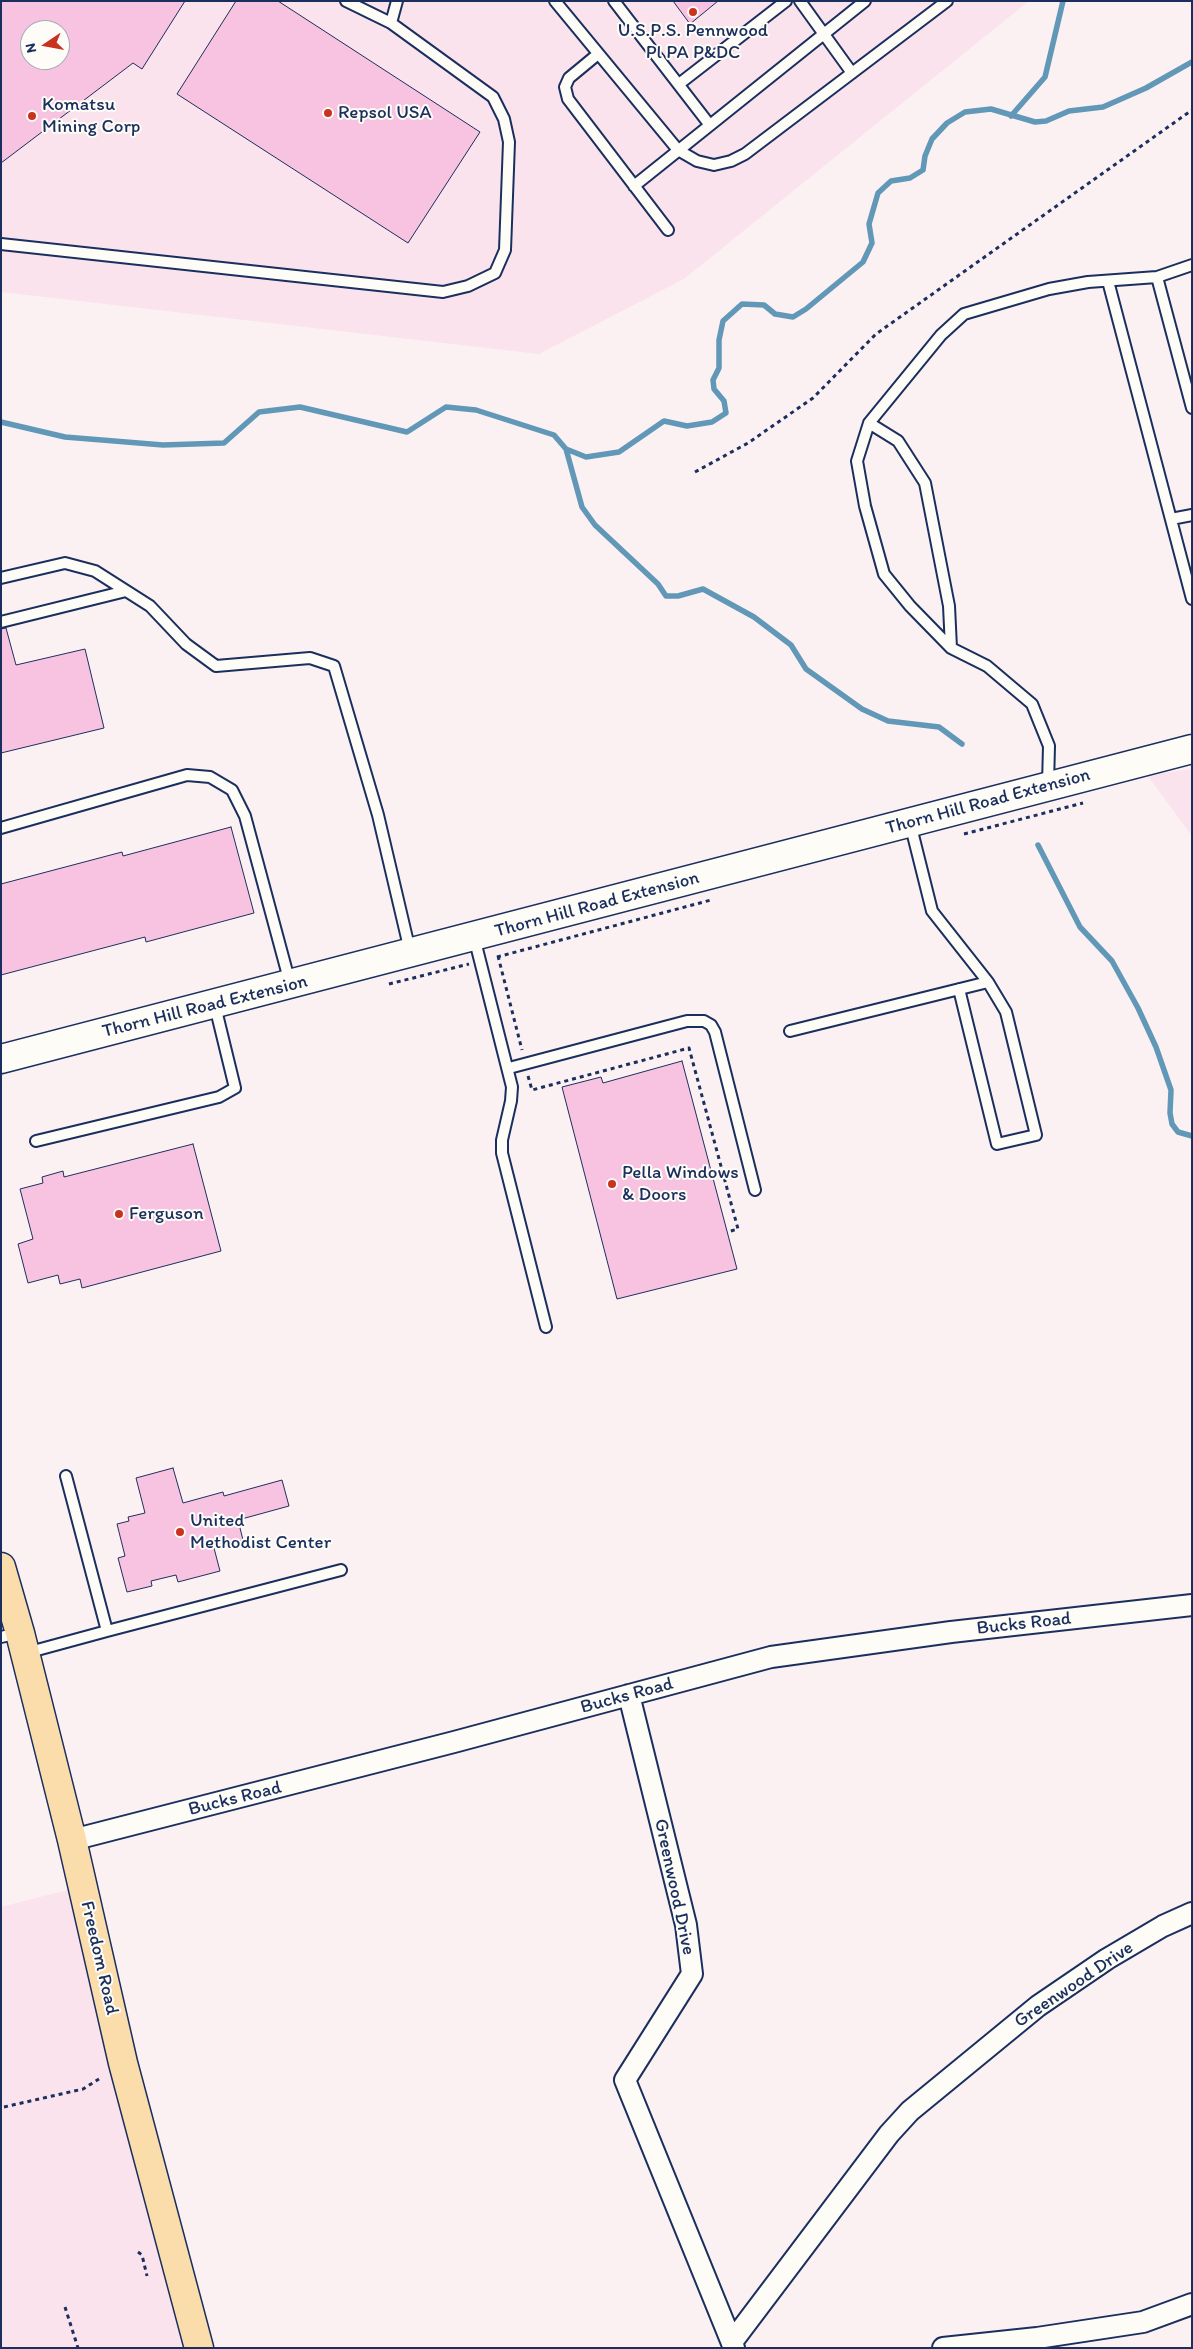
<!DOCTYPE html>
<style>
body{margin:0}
#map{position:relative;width:1193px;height:2349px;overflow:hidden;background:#fcf1f2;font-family:Itim,sans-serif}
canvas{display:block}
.frame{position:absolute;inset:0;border:2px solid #1b2f5e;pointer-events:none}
.north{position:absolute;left:20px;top:20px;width:50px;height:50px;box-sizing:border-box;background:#fdfcf7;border:1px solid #a3aaba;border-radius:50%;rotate:258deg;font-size:14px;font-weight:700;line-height:20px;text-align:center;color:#1b2f5e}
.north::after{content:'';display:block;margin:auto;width:18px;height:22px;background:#c8321e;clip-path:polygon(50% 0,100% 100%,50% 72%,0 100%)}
</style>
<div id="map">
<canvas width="1193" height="2349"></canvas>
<div class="frame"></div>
<div class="north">N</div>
</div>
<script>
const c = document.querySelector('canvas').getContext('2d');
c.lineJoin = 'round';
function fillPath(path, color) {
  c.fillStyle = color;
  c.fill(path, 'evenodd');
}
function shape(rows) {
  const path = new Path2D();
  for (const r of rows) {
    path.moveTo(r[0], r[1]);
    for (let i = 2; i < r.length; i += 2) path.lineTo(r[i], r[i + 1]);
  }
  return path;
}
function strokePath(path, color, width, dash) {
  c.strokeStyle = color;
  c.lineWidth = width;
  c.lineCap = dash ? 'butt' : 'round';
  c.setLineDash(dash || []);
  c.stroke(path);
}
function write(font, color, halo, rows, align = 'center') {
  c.font = font + ' Itim,sans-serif';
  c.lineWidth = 4;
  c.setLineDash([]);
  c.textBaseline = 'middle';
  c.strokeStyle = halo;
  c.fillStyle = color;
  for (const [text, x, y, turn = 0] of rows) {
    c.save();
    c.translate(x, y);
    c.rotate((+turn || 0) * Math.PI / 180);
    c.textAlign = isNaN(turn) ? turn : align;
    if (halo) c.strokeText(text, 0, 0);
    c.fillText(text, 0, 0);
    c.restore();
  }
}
fillPath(shape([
 [1,1,1029,1,684,279,539,354,1,292],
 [30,30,60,30,60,60,30,60],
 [1192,769,1192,836,1147,775],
 [71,1889,193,2348,1,2348,1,1907]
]), '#fae3ed');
strokePath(shape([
 [1011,116,1045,77,1063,1],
 [1,422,65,437,163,445,224,443,259,412,300,407,407,432,446,407,476,410,554,435,566,449,586,457,619,452,664,421,687,426,712,422,726,413,724,401,714,389,713,380,719,368,719,340,723,321,742,304,764,305,775,314,793,317,806,309,863,262,872,243,869,224,878,193,891,181,910,178,923,170,925,156,932,139,947,123,965,112,991,109,1035,122,1046,121,1069,111,1103,107,1146,88,1192,62],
 [566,449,582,507,595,525,658,584,666,596,678,596,703,589,754,617,791,645,806,669,862,709,888,721,939,727,962,744],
 [1038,845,1080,927,1112,961,1138,1008,1156,1047,1171,1090,1170,1113,1172,1124,1178,1132,1192,1136]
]), '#6298b7', 5.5);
const building = shape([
 [1,1,185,1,142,69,133,63,1,163,1,1],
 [30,30,60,30,60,60,30,60,30,30],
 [236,1,278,1,480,132,408,243,177,94,236,1],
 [673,1,718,1,690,24,673,1],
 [6,628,16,665,85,649,104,728,1,753,1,629,6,628],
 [231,827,254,913,146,942,145,937,1,975,1,884,122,852,123,856,231,827],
 [682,1061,737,1269,617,1299,562,1087,601,1077,603,1083,682,1061],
 [193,1144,221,1251,82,1288,80,1279,60,1284,58,1275,28,1283,18,1244,33,1239,20,1189,43,1183,42,1177,63,1171,64,1177,193,1144],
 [173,1468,183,1503,223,1492,224,1496,282,1480,289,1506,238,1520,243,1540,214,1548,220,1571,178,1582,176,1575,151,1581,152,1586,127,1592,118,1558,125,1556,117,1524,129,1521,128,1517,145,1513,136,1478,173,1468]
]);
fillPath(building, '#f7c3e0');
strokePath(building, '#1b2f5e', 1);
const lane = shape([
 [346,1,391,23],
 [555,1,678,150,697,161,714,165,731,161,745,154,947,1],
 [614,1,709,124],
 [800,1,852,73],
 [598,54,569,78,565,87,568,99,668,230],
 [679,84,786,1],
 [634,186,865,1],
 [1,244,443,292,468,286,495,273,505,250,509,142,504,119,493,97,391,23,397,1],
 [1157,277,1192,265],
 [1108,281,1192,599],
 [869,423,898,441,925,483,949,606,951,648],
 [1171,519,1192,515],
 [1,578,65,563,95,571,150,606,186,644,216,666,310,658,334,666,378,815,410,951],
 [1,622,126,591],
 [1048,784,1049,746,1032,704,987,666,951,648,910,606,884,574,865,506,857,461,869,423,941,335,964,314,1049,289,1088,282,1157,277,1192,408],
 [1,828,187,775,210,777,232,790,245,816,290,983],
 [474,937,512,1087,511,1101,502,1140,502,1153,546,1327],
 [959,989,997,1144,1036,1135,1006,1012,988,982],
 [790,1031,988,982,932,911,910,823],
 [509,1068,687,1021,704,1021,711,1025,715,1032,755,1190],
 [36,1141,219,1097,235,1088,215,1006],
 [66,1476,107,1631,341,1570],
 [1,1637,19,1633],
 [26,1653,107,1631]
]);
const street = shape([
 [629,1695,686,1925,692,1974,625,2080,734,2348],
 [72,1840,454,1742,771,1657,951,1632,1192,1605],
 [732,2342,889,2134,910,2111,1038,2006,1107,1959,1163,1926,1192,1913],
 [943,2348,1037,2338,1143,2322,1192,2304]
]);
const secondary = shape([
 [1,1059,1192,749]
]);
const primary = shape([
 [1,1567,20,1633,72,1840,123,2063,199,2348]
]);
strokePath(lane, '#1b2f5e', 14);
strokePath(street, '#1b2f5e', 24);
strokePath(secondary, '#1b2f5e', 31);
strokePath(primary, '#1b2f5e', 31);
strokePath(shape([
 [695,472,748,443,813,398,876,334,1192,110],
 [964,834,1083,803],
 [498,956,522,1050],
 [497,957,711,900],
 [389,984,469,964],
 [528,1076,532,1090,689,1048,738,1229,727,1232],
 [4,2107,83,2089,99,2079],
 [138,2252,142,2255,147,2276],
 [65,2307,78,2348]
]), '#1b2f5e', 3, [4, 4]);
strokePath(lane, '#fdfcf7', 10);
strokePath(street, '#fdfcf7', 20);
strokePath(secondary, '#fdfcf7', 28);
strokePath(primary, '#faddab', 28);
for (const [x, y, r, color] of [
 [693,12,5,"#c8321e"],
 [328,113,5,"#c8321e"],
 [32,116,5,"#c8321e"],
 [612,1184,5,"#c8321e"],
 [119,1214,5,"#c8321e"],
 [180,1532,5,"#c8321e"]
]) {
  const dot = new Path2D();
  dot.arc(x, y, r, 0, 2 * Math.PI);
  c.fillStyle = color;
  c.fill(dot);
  strokePath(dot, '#fdfcf7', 2);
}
write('19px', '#1b2f5e', '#fdfcf7', [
 ["U.S.P.S. Pennwood",693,31,"center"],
 ["Pl PA P&DC",693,53,"center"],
 ["Komatsu",42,105],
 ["Mining Corp",42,127],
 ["Repsol USA",338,113],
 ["Pella Windows",622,1173],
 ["& Doors",622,1195],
 ["Ferguson",129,1214],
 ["United",190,1521],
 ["Methodist Center",190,1543]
], 'left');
write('19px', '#1b2f5e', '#fdfcf7', [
 ["Thorn Hill Road Extension",988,802,-15],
 ["Thorn Hill Road Extension",597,905,-15],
 ["Thorn Hill Road Extension",205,1007,-14],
 ["Bucks Road",1024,1624,-6],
 ["Bucks Road",627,1696,-15],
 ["Bucks Road",235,1799,-14],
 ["Greenwood Drive",674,1887,78],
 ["Freedom Road",99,1958,77],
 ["Greenwood Drive",1074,1985,-34]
]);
</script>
